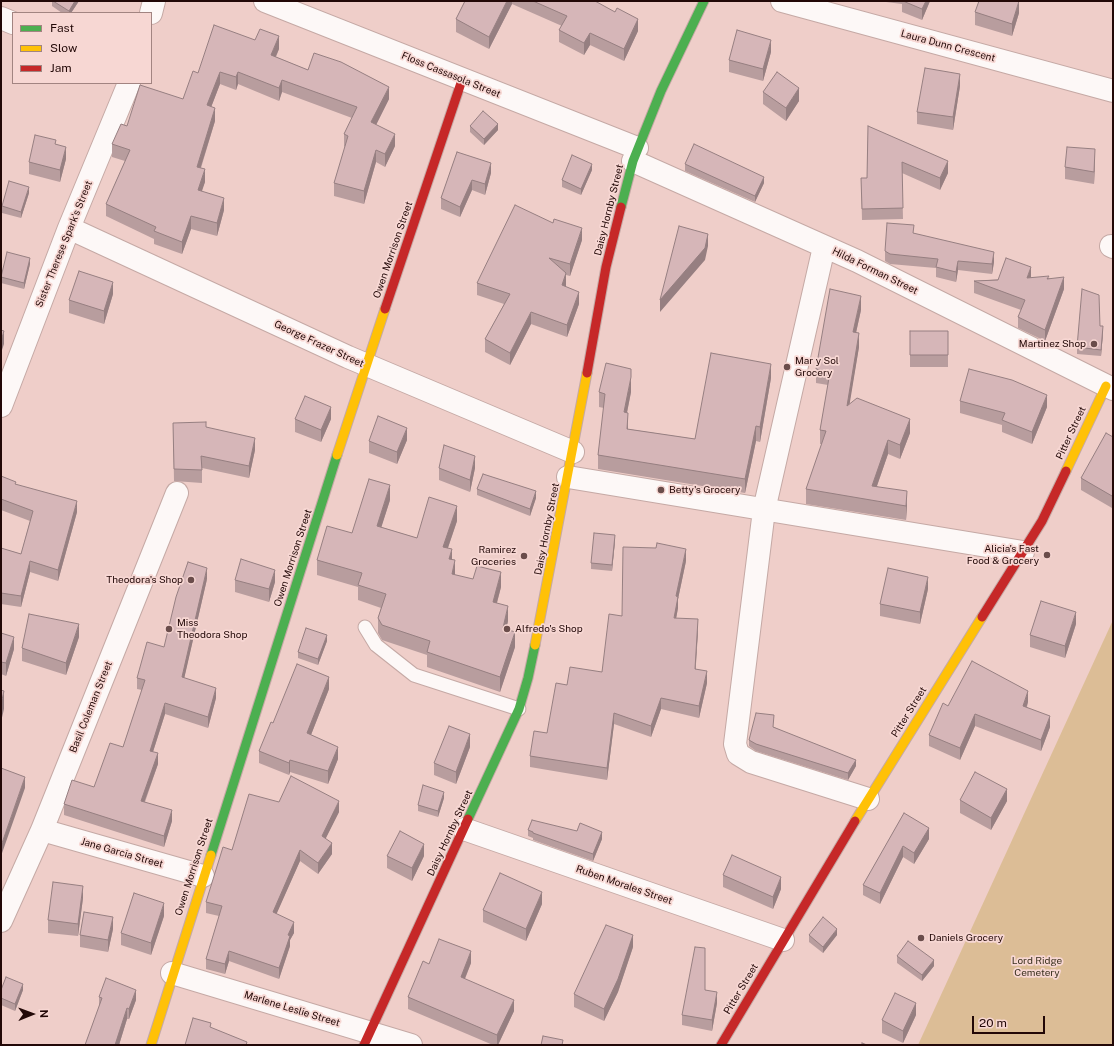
<!DOCTYPE html>
<style>
body{margin:0}
#map{position:relative;width:1114px;height:1046px;overflow:hidden;background:#efcec9;font-family:"Public Sans",sans-serif}
canvas{display:block}
.frame{position:absolute;inset:0;border:2px solid #220807;pointer-events:none}
.legend{position:absolute;left:12px;top:12px;width:140px;height:72px;box-sizing:border-box;background:#f7d7d3;border:1px solid #a28481;margin:0;padding:5px 7px;list-style:none;font-size:12px;color:#220807}
.legend li{display:flex;align-items:center;gap:8px;height:20px}
.legend b{width:20px;border:1px solid #a28481}
.north{position:absolute;left:12px;top:994px;width:40px;height:40px;-webkit-text-stroke:3px #f7d7d3;paint-order:stroke;rotate:89deg;font-size:11px;font-weight:700;line-height:16px;text-align:center;color:#220807}
.north::after{content:'';display:block;margin:auto;width:14px;height:18px;background:#220807;clip-path:polygon(50% 0,100% 100%,50% 72%,0 100%)}
.scale{position:absolute;left:972px;top:1016px;width:73px;height:18px;box-sizing:border-box;border:2px solid #220807;border-top:0;padding-left:5px;font-size:12px;line-height:14px;white-space:nowrap;color:#220807;-webkit-text-stroke:3px #f7d7d3;paint-order:stroke}
</style>
<div id="map">
<canvas width="1114" height="1046"></canvas>
<div class="frame"></div>
<ul class="legend">
<li><b style="height:5px;background:#4caf50"></b>Fast</li>
<li><b style="height:5px;background:#ffc107"></b>Slow</li>
<li><b style="height:5px;background:#c62828"></b>Jam</li>
</ul>
<div class="north">N</div>
<div class="scale">20 m</div>
</div>
<script>
const c = document.querySelector('canvas').getContext('2d');
c.lineJoin = 'round';
function fillPath(path, color) {
  c.fillStyle = color;
  c.fill(path, 'evenodd');
}
function shape(rows) {
  const path = new Path2D();
  for (const r of rows) {
    path.moveTo(r[0], r[1]);
    for (let i = 2; i < r.length; i += 2) path.lineTo(r[i], r[i + 1]);
  }
  return path;
}
function strokePath(path, color, width, dash) {
  c.strokeStyle = color;
  c.lineWidth = width;
  c.lineCap = dash ? 'butt' : 'round';
  c.setLineDash(dash || []);
  c.stroke(path);
}
function write(font, color, halo, rows, align = 'center') {
  c.font = font + ' "Public Sans",sans-serif';
  c.lineWidth = 3.5;
  c.setLineDash([]);
  c.textBaseline = 'middle';
  c.strokeStyle = halo;
  c.fillStyle = color;
  for (const [text, x, y, turn = 0] of rows) {
    c.save();
    c.translate(x, y);
    c.rotate((+turn || 0) * Math.PI / 180);
    c.textAlign = isNaN(turn) ? turn : align;
    if (halo) c.strokeText(text, 0, 0);
    c.fillText(text, 0, 0);
    c.restore();
  }
}
fillPath(shape([
 [1113,620,1113,1045,918,1045]
]), '#dcbd96');
const lane = shape([
 [365,627,376,645,414,675,519,709]
]);
const street = shape([
 [265,1,637,148],
 [782,1,1113,91],
 [151,13,154,1],
 [1,18,13,23],
 [633,161,857,261,1113,389],
 [69,228,348,357,573,452],
 [1111,246,1113,247],
 [824,247,764,510,735,744,738,754,751,762,868,799],
 [1,406,69,228,129,83],
 [568,477,1023,552],
 [464,829,783,940],
 [42,830,203,876],
 [1,921,42,830,177,493],
 [172,973,411,1045]
]);
const fast = shape([
 [621,207,633,161,661,91,704,1],
 [468,819,519,709,528,678,535,645],
 [211,855,337,455]
]);
const slow = shape([
 [337,455,385,309],
 [1066,471,1106,386],
 [535,645,587,373],
 [855,821,982,617],
 [151,1045,211,855]
]);
const jam = shape([
 [385,309,462,80],
 [587,373,606,267,621,207],
 [982,617,1042,521,1066,471],
 [364,1045,468,819],
 [721,1045,855,821]
]);
strokePath(lane, '#c5a9a5', 15);
strokePath(street, '#c5a9a5', 24);
strokePath(fast, '#c5a9a5', 11);
strokePath(slow, '#c5a9a5', 11);
strokePath(jam, '#c5a9a5', 11);
strokePath(lane, '#fdf8f7', 13);
strokePath(street, '#fdf8f7', 22);
strokePath(fast, '#4caf50', 9);
strokePath(slow, '#ffc107', 9);
strokePath(jam, '#c62828', 9);
fillPath(shape([
 [52,1,79,1,71,13,62,13,52,6],
 [465,1,595,1,638,31,624,61,590,45,584,55,559,42,559,30,562,26,512,4,489,49,456,32,456,19],
 [878,1,930,1,922,20,902,12,902,4],
 [975,12,1019,13,1012,36,975,25],
 [279,49,276,57,308,70,389,99,376,125,395,146,385,167,376,162,364,204,334,196,334,183,345,147,344,146,344,134,352,118,282,92,279,101,238,84,236,90,220,84,211,107,215,121,201,168,205,182,201,191,224,210,217,236,191,229,182,254,154,244,154,239,106,216,106,204,125,161,112,157,112,144,127,126,183,99,198,73],
 [771,52,763,81,729,72,729,60],
 [960,86,953,130,917,124,917,112],
 [763,92,799,101,786,121,763,104],
 [470,126,498,130,484,145,470,132],
 [868,126,948,173,940,190,902,173,903,219,862,220,861,178,867,178],
 [56,145,66,159,60,182,29,174,29,162],
 [457,152,491,173,485,195,472,190,460,217,441,209,441,198],
 [1095,161,1094,184,1065,179,1065,167],
 [685,164,764,183,755,202,685,171],
 [592,170,581,195,562,187,562,180],
 [29,193,21,218,2,213,2,206],
 [914,233,994,262,992,274,958,270,956,282,936,277,936,268,890,264,885,261,885,251],
 [582,240,570,276,566,275,566,287,579,304,567,337,531,324,510,365,485,352,485,339,504,304,477,295,477,283],
 [30,264,24,289,1,283,1,277],
 [1031,277,1049,278,1064,289,1045,341,1018,328,1018,317,1021,310,974,293,974,281],
 [113,294,104,324,69,313,69,300],
 [861,310,856,333,859,347,849,404,910,433,900,459,888,454,877,486,907,505,906,520,806,504,806,489,822,444,820,444,820,430,828,385,816,383,816,369],
 [1100,326,1103,333,1101,356,1077,354,1077,347],
 [910,331,948,331,948,367,910,367],
 [771,378,760,442,756,441,745,493,598,469,598,455,604,408,599,407,599,392,631,392,627,413,628,429,695,439],
 [960,401,1047,407,1032,444,1002,432,1002,425,960,413],
 [295,419,331,419,321,442,295,432],
 [173,423,206,427,255,450,249,478,202,468,202,483,174,481],
 [1113,437,1113,507,1112,508,1081,490,1081,478],
 [407,440,397,464,369,453,369,441],
 [439,468,475,468,470,492,439,480],
 [1,476,16,485,77,512,58,581,30,572,21,607,1,604,1,548,21,554,30,521,1,510],
 [477,489,536,498,530,516,477,495],
 [390,500,381,527,417,538,457,521,448,548,452,560,455,575,501,587,497,603,508,621,506,629,515,647,500,692,427,667,427,655,382,640,378,633,378,618,381,608,358,600,358,587,317,575,317,560,352,533],
 [615,541,612,571,591,569,591,563],
 [686,561,678,599,678,608,676,618,698,631,695,669,707,683,699,718,661,709,651,737,614,724,607,780,530,767,530,756,547,733,567,685,602,672,622,616],
 [207,579,184,678,216,698,208,728,165,714,153,752,158,764,145,802,172,821,164,847,64,815,64,804,94,787,123,747,142,690,137,689,137,678,164,647],
 [235,580,275,582,269,602,235,592],
 [928,589,920,624,880,616,880,604],
 [1076,624,1065,658,1030,647,1030,635],
 [1,633,14,649,6,676,1,674],
 [79,637,66,675,22,661,22,648],
 [327,641,318,665,298,658,298,652],
 [329,689,311,735,338,759,328,784,290,772,289,775,259,763,259,751,273,723],
 [1028,702,1027,707,1050,727,1041,751,975,726,960,760,929,746,929,735,948,706],
 [774,727,856,766,848,780,756,751,749,746,749,740],
 [470,747,456,784,434,775,434,763],
 [444,798,438,817,418,811,418,805],
 [960,800,1007,801,991,830,960,813],
 [279,802,339,812,325,839,332,854,318,874,300,861,276,914,294,933,290,940,290,946,279,979,229,961,225,974,206,969,206,959,219,916,206,913,206,902,232,850],
 [904,813,929,839,914,864,903,857,880,904,863,895,863,885],
 [528,830,602,839,593,861,533,840,533,838,528,836],
 [387,856,424,856,412,881,387,868],
 [723,875,781,889,773,909,723,887],
 [83,898,78,936,48,933,48,920],
 [542,904,526,941,483,922,483,910],
 [164,916,151,955,121,945,121,933],
 [113,929,108,952,80,947,80,935],
 [809,935,837,935,823,953,809,942],
 [633,947,618,992,604,1021,574,1007,574,994],
 [897,956,934,966,922,981,897,963],
 [471,963,465,979,514,1011,498,1045,493,1045,408,1009,408,997,429,964],
 [1,990,23,990,15,1011,1,1005],
 [705,990,717,1003,712,1031,682,1025,682,1015],
 [99,997,136,1000,129,1019,127,1019,119,1045,85,1045,99,1007],
 [916,1015,903,1043,882,1033,882,1020]
]), '#b89d9e');
fillPath(shape([
 [75,1,79,1,71,13,69,13,69,11],
 [507,1,512,1,512,4,489,49,489,37],
 [926,1,930,1,922,20,922,9],
 [1019,1,1019,13,1012,36,1012,24],
 [638,19,638,31,624,61,624,49],
 [590,33,590,45,584,55,584,43],
 [279,36,279,49,271,67,271,55],
 [771,40,771,52,763,81,763,69],
 [220,72,220,84,207,118,207,105],
 [238,72,238,84,236,90,236,77],
 [960,74,960,86,953,130,953,117],
 [282,80,282,92,279,101,279,88],
 [389,87,389,99,371,135,371,122],
 [799,88,799,101,786,121,786,108],
 [215,108,215,121,197,179,197,167],
 [498,124,498,130,484,145,484,139],
 [395,134,395,146,385,167,385,154],
 [66,147,66,159,60,182,60,170],
 [1095,149,1095,161,1094,184,1094,172],
 [376,150,376,162,364,204,364,191],
 [948,161,948,173,940,190,940,178],
 [491,163,491,173,485,195,485,184],
 [592,164,592,170,581,195,581,189],
 [205,169,205,182,198,203,198,190],
 [764,177,764,183,755,202,755,196],
 [472,180,472,190,460,217,460,207],
 [29,187,29,193,21,218,21,212],
 [224,198,224,210,217,236,217,223],
 [191,216,191,229,182,254,182,242],
 [582,228,582,240,570,276,570,264],
 [708,234,708,246,705,260,660,312,660,300],
 [994,252,994,262,992,274,992,264],
 [30,258,30,264,24,289,24,283],
 [958,261,958,270,956,282,956,272],
 [1031,267,1031,278,1027,278],
 [566,273,566,286,562,297,562,285],
 [1064,277,1064,289,1045,341,1045,330],
 [113,282,113,294,104,324,104,311],
 [579,292,579,304,567,337,567,325],
 [861,296,861,310,853,346,853,332],
 [531,312,531,324,510,365,510,353],
 [1103,326,1103,333,1101,356,1101,350],
 [4,331,4,344,1,353,1,341],
 [859,333,859,347,847,420,847,406],
 [771,364,771,378,760,442,760,427],
 [631,377,631,392,624,427,624,412],
 [1047,395,1047,407,1032,444,1032,432],
 [331,407,331,419,321,442,321,430],
 [628,413,628,428,627,444,627,429],
 [910,419,910,433,900,459,900,445],
 [756,426,756,441,745,493,745,479],
 [407,428,407,440,397,464,397,452],
 [255,438,255,450,249,478,249,466],
 [888,440,888,454,872,500,872,486],
 [475,456,475,468,470,492,470,480],
 [390,485,390,500,377,541,377,526],
 [536,491,536,498,530,516,530,509],
 [907,491,907,505,906,520,906,506],
 [1113,495,1113,507,1112,508,1112,496],
 [77,501,77,512,58,581,58,570],
 [457,506,457,521,443,562,443,547],
 [615,535,615,541,612,571,612,565],
 [452,549,452,564,449,559],
 [686,549,686,561,678,599,678,608,674,630,676,596],
 [455,560,455,575,452,574],
 [30,561,30,572,21,607,21,596],
 [207,568,207,579,182,688,182,677],
 [275,570,275,582,269,602,269,589],
 [501,572,501,587,493,617,493,602],
 [928,577,928,589,920,624,920,612],
 [508,606,508,621,503,643,503,628],
 [1076,612,1076,624,1065,658,1065,646],
 [698,619,698,631,695,680,695,669],
 [79,624,79,637,66,675,66,663],
 [515,632,515,647,500,692,500,677],
 [327,635,327,641,318,665,318,659],
 [14,637,14,649,6,676,6,663],
 [707,671,707,683,699,718,699,706],
 [329,677,329,689,307,745,307,733],
 [216,688,216,698,208,728,208,717],
 [4,691,4,709,1,722,1,704],
 [1028,691,1028,702,1023,717,1023,706],
 [661,698,661,709,651,737,651,726],
 [165,703,165,714,150,761,150,751],
 [614,713,614,724,607,780,607,768],
 [975,714,975,726,960,760,960,748],
 [1050,716,1050,727,1041,751,1041,740],
 [470,734,470,747,456,784,456,772],
 [338,747,338,759,328,784,328,771],
 [158,753,158,764,141,811,141,801],
 [290,760,290,772,289,775,289,763],
 [856,760,856,766,848,780,848,773],
 [25,777,25,788,1,856,1,846],
 [1007,789,1007,801,991,830,991,818],
 [444,792,444,798,438,817,438,811],
 [339,801,339,812,322,846,322,836],
 [172,810,172,821,164,847,164,836],
 [929,828,929,839,914,864,914,853],
 [602,832,602,839,593,861,593,854],
 [332,843,332,854,318,874,318,863],
 [424,844,424,856,412,881,412,868],
 [903,846,903,857,880,904,880,893],
 [300,850,300,861,273,922,273,912],
 [781,877,781,889,773,909,773,897],
 [83,886,83,898,78,936,78,924],
 [542,892,542,904,526,941,526,929],
 [164,903,164,916,151,955,151,943],
 [113,917,113,929,108,952,108,940],
 [294,922,294,933,290,940,290,946,279,979,279,968,288,935],
 [837,929,837,935,823,953,823,947],
 [633,935,633,947,618,992,604,1021,604,1009],
 [229,951,229,961,225,974,225,964],
 [471,951,471,963,461,988,461,977],
 [934,960,934,966,922,981,922,975],
 [23,984,23,990,15,1011,15,1004],
 [136,990,136,1000,129,1019,129,1009],
 [717,992,717,1003,712,1031,712,1020],
 [514,1000,514,1011,498,1045,497,1045,497,1035],
 [916,1003,916,1015,903,1043,903,1031],
 [127,1008,127,1019,119,1045,115,1045]
]), '#967f81');
const building = shape([
 [53,1,75,1,69,11,53,1],
 [465,1,507,1,489,37,456,19,465,1],
 [533,1,595,1,615,12,617,8,638,19,624,49,590,33,584,43,559,30,567,16,533,1],
 [903,1,926,1,922,9,903,1],
 [979,1,1019,1,1012,24,975,12,979,1],
 [214,25,255,40,260,29,279,36,271,55,308,70,314,53,341,62,389,87,371,122,395,134,385,154,376,150,364,191,334,183,348,136,344,134,357,107,282,80,279,88,238,72,236,77,220,72,207,105,215,108,197,167,205,169,198,190,224,198,217,223,191,216,182,242,154,231,156,227,106,204,130,150,112,144,121,124,127,126,140,85,183,99,193,71,198,73,214,25],
 [737,30,771,40,763,69,729,60,737,30],
 [925,68,960,74,953,117,917,112,925,68],
 [777,72,799,88,786,108,763,92,777,72],
 [483,111,498,124,484,139,470,126,483,111],
 [868,126,948,161,940,178,902,162,903,208,862,209,861,178,867,178,868,126],
 [35,135,56,140,55,144,66,147,60,170,29,162,35,135],
 [694,144,764,177,755,196,685,164,694,144],
 [1067,147,1095,149,1094,172,1065,167,1067,147],
 [457,152,491,163,485,184,472,180,460,207,441,198,457,152],
 [572,155,592,164,581,189,562,180,572,155],
 [9,181,29,187,21,212,2,206,9,181],
 [515,205,553,223,554,219,582,228,570,264,549,258,566,273,562,285,579,292,567,325,531,312,510,353,485,339,510,294,477,283,515,205],
 [887,223,914,225,913,233,994,252,992,264,958,261,956,272,936,267,938,259,890,254,885,251,887,223],
 [679,226,708,234,705,248,660,300,679,226],
 [7,252,30,258,24,283,1,277,7,252],
 [1006,258,1031,267,1027,278,1049,276,1047,279,1064,277,1045,330,1018,317,1025,300,974,281,998,280,1006,258],
 [79,271,113,282,104,311,69,300,79,271],
 [830,289,861,296,853,332,859,333,847,406,857,398,910,419,900,445,888,440,872,486,907,491,906,506,806,489,826,431,820,430,830,372,816,369,830,289],
 [1082,289,1099,295,1100,326,1103,326,1101,350,1077,347,1082,289],
 [1,330,4,331,1,341,1,330],
 [910,331,948,331,948,355,910,355,910,331],
 [711,353,771,364,760,427,756,426,745,479,598,455,605,394,599,392,606,363,631,369,631,377,624,412,628,413,627,429,695,439,711,353],
 [969,369,1012,380,1047,395,1032,432,1002,420,1005,413,960,401,969,369],
 [305,396,331,407,321,430,295,419,305,396],
 [378,416,407,428,397,452,369,441,378,416],
 [206,422,206,427,255,438,249,466,201,456,202,470,174,469,173,423,206,422],
 [1106,433,1113,437,1113,495,1112,496,1081,478,1106,433],
 [444,445,475,456,470,480,439,468,444,445],
 [483,474,536,491,530,509,477,489,483,474],
 [1,476,16,482,15,484,77,501,58,570,30,561,21,596,1,593,1,548,21,554,33,511,1,499,1,476],
 [369,479,390,485,377,526,417,538,429,497,457,506,443,547,452,549,449,559,455,560,452,574,473,579,477,566,501,572,493,602,508,606,503,628,515,632,500,677,427,652,430,641,382,625,378,618,386,594,358,585,362,573,317,560,327,526,352,533,369,479],
 [594,533,615,535,612,565,591,563,594,533],
 [657,543,686,549,676,596,678,597,674,618,698,619,695,669,707,671,699,706,661,698,651,726,614,713,607,768,530,756,534,731,547,733,556,683,567,685,570,667,602,672,609,614,622,616,623,547,656,548,657,543],
 [241,559,275,570,269,589,235,580,241,559],
 [188,562,207,568,182,677,216,688,208,717,165,703,150,751,158,753,141,801,172,810,164,836,64,804,72,780,94,787,110,743,123,747,145,680,137,678,147,642,164,647,176,597,188,562],
 [888,568,928,577,920,612,880,604,888,568],
 [1041,601,1076,612,1065,646,1030,635,1041,601],
 [29,614,79,624,66,663,22,648,29,614],
 [306,628,327,635,318,659,298,652,306,628],
 [1,633,14,637,6,663,1,662,1,633],
 [972,661,1028,691,1023,706,1050,716,1041,740,975,714,960,748,929,735,943,703,948,706,972,661],
 [297,664,329,677,307,733,338,747,328,771,290,760,289,763,259,751,271,722,273,723,297,664],
 [1,690,4,691,1,704,1,690],
 [756,713,774,715,773,727,856,760,848,773,756,744,749,740,756,713],
 [449,726,470,734,456,772,434,763,449,726],
 [1,768,25,777,1,846,1,768],
 [975,772,1007,789,991,818,960,800,975,772],
 [291,776,339,801,322,836,332,843,318,863,300,850,273,912,294,922,288,935,290,936,279,968,229,951,225,964,206,959,222,906,206,902,223,847,232,850,249,794,279,802,291,776],
 [423,785,444,792,438,811,418,805,423,785],
 [904,813,929,828,914,853,903,846,880,893,863,885,904,813],
 [532,820,577,831,580,823,602,832,593,854,533,833,533,832,528,830,532,820],
 [400,831,424,844,412,868,387,856,400,831],
 [732,855,781,877,773,897,723,875,732,855],
 [500,873,542,892,526,929,483,910,500,873],
 [53,882,83,886,78,924,48,920,53,882],
 [134,893,164,903,151,943,121,933,134,893],
 [84,912,113,917,108,940,80,935,84,912],
 [823,917,837,929,823,947,809,935,823,917],
 [606,925,633,935,618,979,604,1009,574,994,606,925],
 [439,939,471,951,461,977,514,1000,497,1035,408,997,423,961,429,964,439,939],
 [908,941,934,960,922,975,897,956,908,941],
 [695,947,705,948,705,990,717,992,712,1020,682,1015,695,947],
 [6,977,23,984,15,1004,1,998,1,990,6,977],
 [106,978,136,990,129,1009,127,1008,115,1045,85,1045,102,998,99,997,106,978],
 [895,993,916,1003,903,1031,882,1020,895,993],
 [193,1018,211,1023,210,1027,247,1042,246,1045,248,1045,185,1045,193,1018],
 [543,1036,563,1040,562,1045,541,1045,543,1036],
 [862,1043,867,1045,862,1045,862,1043]
]);
fillPath(building, '#d6b6b8');
strokePath(building, '#967f81', 1);
for (const [x, y, r, color] of [
 [1094,344,4,"#6a4d4b"],
 [787,367,4,"#6a4d4b"],
 [661,490,4,"#6a4d4b"],
 [1047,555,4,"#6a4d4b"],
 [524,556,4,"#6a4d4b"],
 [191,580,4,"#6a4d4b"],
 [169,629,4,"#6a4d4b"],
 [507,629,4,"#6a4d4b"],
 [921,938,4,"#6a4d4b"]
]) {
  const dot = new Path2D();
  dot.arc(x, y, r, 0, 2 * Math.PI);
  c.fillStyle = color;
  c.fill(dot);
  strokePath(dot, '#f7d7d3', 1.5);
}
write('10px', '#220807', '#f7d7d3', [
 ["Laura Dunn Crescent",948,46,15],
 ["Floss Cassasola Street",451,75,22],
 ["Daisy Hornby Street",609,210,-76],
 ["Sister Therese Spark's Street",64,244,-68],
 ["Owen Morrison Street",393,250,-71],
 ["Hilda Forman Street",875,271,26],
 ["George Frazer Street",319,344,25],
 ["Pitter Street",1071,433,-65],
 ["Daisy Hornby Street",547,529,-79],
 ["Owen Morrison Street",293,558,-72],
 ["Basil Coleman Street",91,707,-68],
 ["Pitter Street",909,712,-58],
 ["Daisy Hornby Street",450,833,-65],
 ["Jane Garcia Street",122,853,16],
 ["Owen Morrison Street",194,867,-72],
 ["Ruben Morales Street",624,885,19],
 ["Pitter Street",741,989,-59],
 ["Marlene Leslie Street",292,1009,17]
]);
write('10px', '#220807', '#f7d7d3', [
 ["Martinez Shop",1086,344,"right"],
 ["Mar y Sol",795,361],
 ["Grocery",795,373],
 ["Betty's Grocery",669,490],
 ["Alicia's Fast",1039,549,"right"],
 ["Food & Grocery",1039,561,"right"],
 ["Ramirez",516,550,"right"],
 ["Groceries",516,562,"right"],
 ["Theodora's Shop",183,580,"right"],
 ["Miss",177,623],
 ["Theodora Shop",177,635],
 ["Alfredo's Shop",515,629],
 ["Daniels Grocery",929,938]
], 'left');
write('10px', '#3a311e', '#f7d7d3', [
 ["Lord Ridge",1037,961],
 ["Cemetery",1037,973]
]);
</script>
